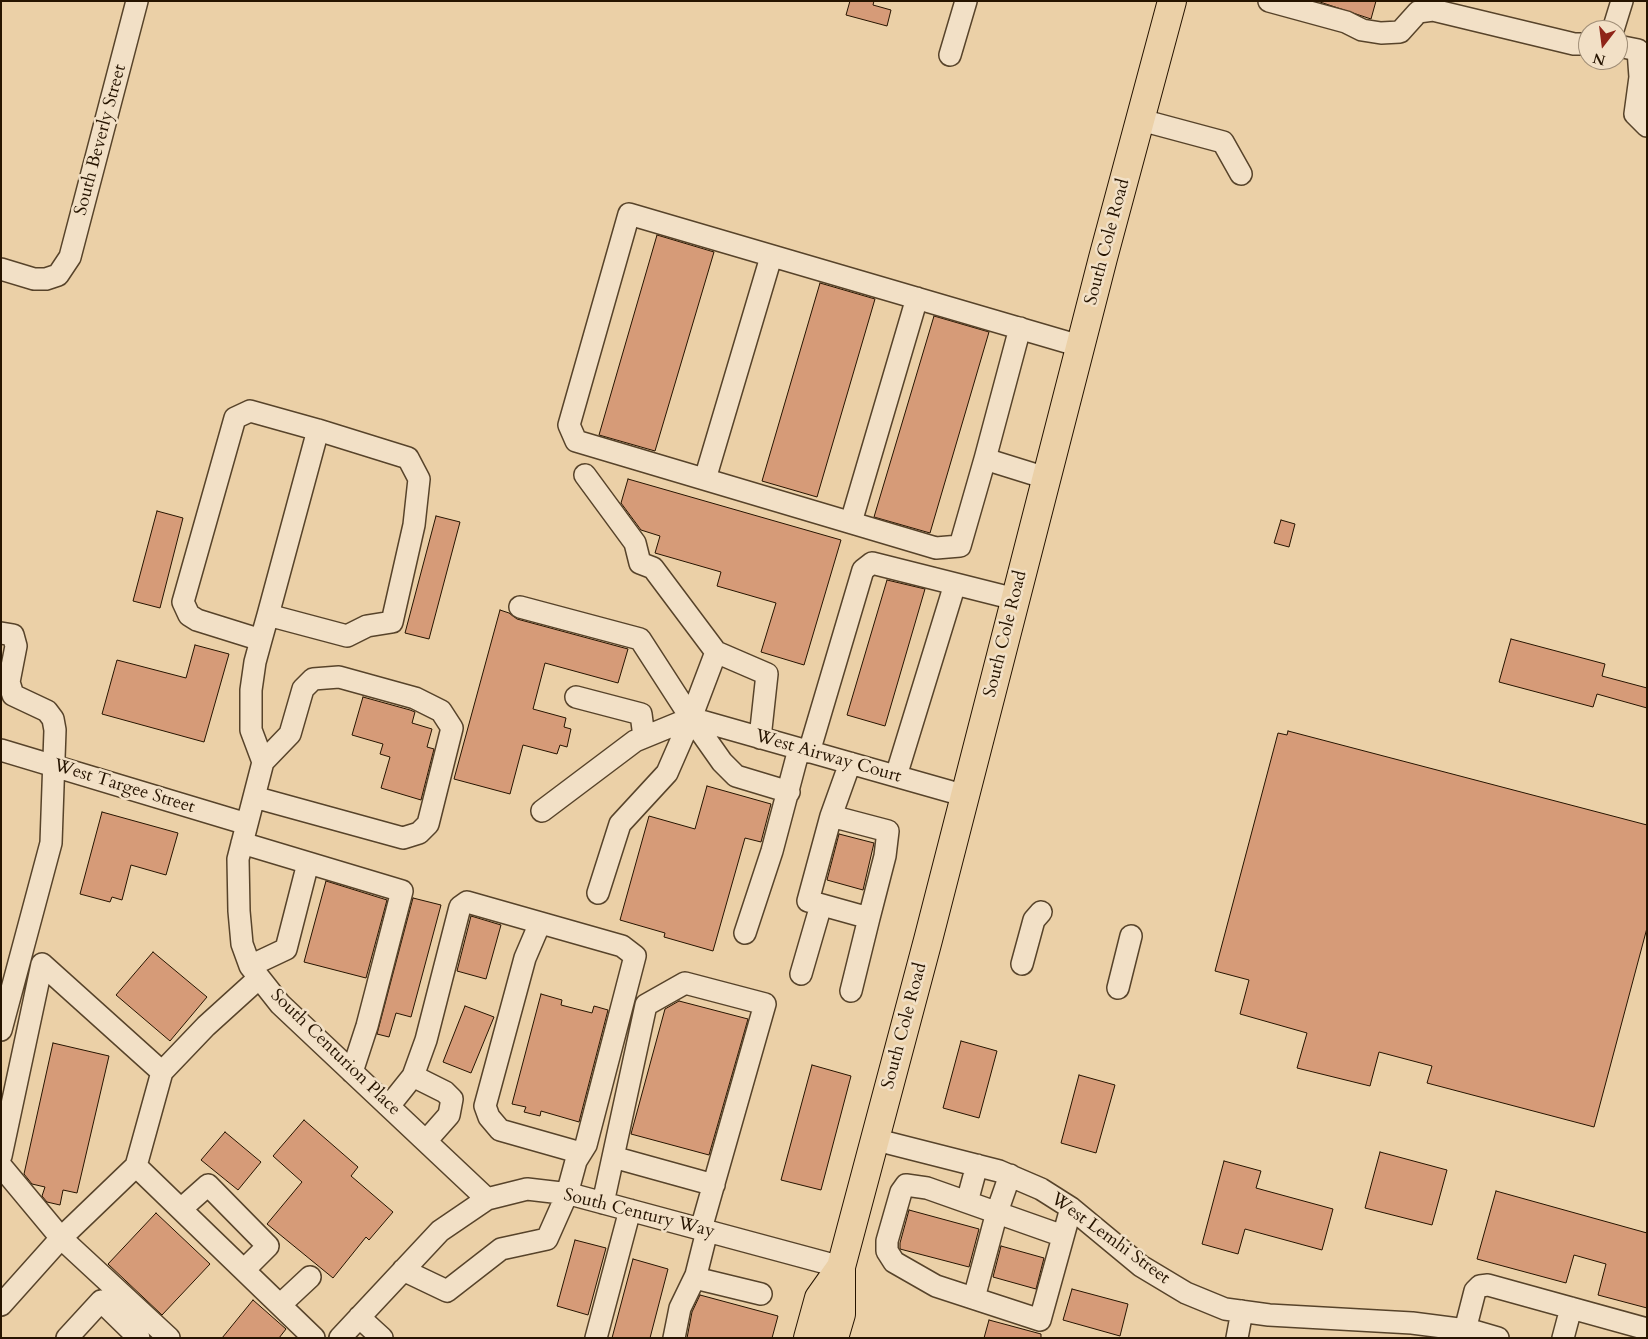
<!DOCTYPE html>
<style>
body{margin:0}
#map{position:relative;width:1648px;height:1339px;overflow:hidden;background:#ebd0a7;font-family:Cardo,serif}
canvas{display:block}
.frame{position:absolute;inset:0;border:2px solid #261400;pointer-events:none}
.north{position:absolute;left:1578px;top:20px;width:50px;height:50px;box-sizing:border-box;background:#f2e0c6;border:1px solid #a08e77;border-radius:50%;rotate:195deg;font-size:14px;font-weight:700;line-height:20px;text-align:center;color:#261400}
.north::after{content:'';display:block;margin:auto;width:18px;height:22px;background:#8f2418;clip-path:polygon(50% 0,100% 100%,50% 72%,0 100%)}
</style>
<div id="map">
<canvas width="1648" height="1339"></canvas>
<div class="frame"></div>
<div class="north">N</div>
</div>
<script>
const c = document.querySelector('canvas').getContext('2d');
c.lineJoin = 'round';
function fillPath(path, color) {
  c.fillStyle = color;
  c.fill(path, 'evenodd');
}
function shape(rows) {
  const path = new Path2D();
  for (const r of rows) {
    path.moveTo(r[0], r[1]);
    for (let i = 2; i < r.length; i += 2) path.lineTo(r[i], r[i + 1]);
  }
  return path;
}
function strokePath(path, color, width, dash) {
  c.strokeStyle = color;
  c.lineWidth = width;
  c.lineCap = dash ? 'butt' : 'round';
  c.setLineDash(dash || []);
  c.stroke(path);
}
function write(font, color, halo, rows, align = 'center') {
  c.font = font + ' Cardo,serif';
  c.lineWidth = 5;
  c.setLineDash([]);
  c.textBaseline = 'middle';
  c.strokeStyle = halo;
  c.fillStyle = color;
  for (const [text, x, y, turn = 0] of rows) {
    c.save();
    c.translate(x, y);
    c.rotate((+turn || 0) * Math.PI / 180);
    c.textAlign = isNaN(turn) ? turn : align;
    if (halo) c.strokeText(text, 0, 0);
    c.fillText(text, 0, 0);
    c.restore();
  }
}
const building = shape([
 [850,1,874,1,873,5,891,10,887,26,846,15,850,1],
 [1317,1,1376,1,1371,19,1317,1],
 [657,235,714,252,655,451,599,435,657,235],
 [820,283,875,299,817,497,762,481,820,283],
 [934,316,989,332,930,533,874,517,934,316],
 [628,479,841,540,804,665,761,652,776,603,717,586,721,572,655,553,660,536,641,530,621,503,628,479],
 [157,511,183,518,160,608,133,601,157,511],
 [436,516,460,522,429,639,405,633,436,516],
 [1281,520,1295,524,1289,547,1274,543,1281,520],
 [887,580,925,589,885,726,847,715,887,580],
 [500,610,509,613,517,619,628,649,618,683,545,663,533,709,566,718,564,727,571,729,567,747,560,745,557,754,523,745,510,794,454,779,500,610],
 [1511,639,1605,664,1602,676,1647,688,1647,708,1597,694,1593,707,1499,682,1511,639],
 [195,645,229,654,204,742,102,714,117,660,186,678,195,645],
 [363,697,410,710,415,712,412,723,432,729,427,747,434,749,421,800,381,788,390,757,380,754,383,744,352,735,363,697],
 [1288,731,1647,825,1647,928,1594,1127,1427,1083,1432,1066,1379,1052,1370,1086,1297,1068,1307,1033,1240,1014,1249,980,1215,971,1278,733,1287,735,1288,731],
 [707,786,771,804,761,842,745,838,713,951,664,937,665,933,620,920,649,816,695,829,707,786],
 [102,812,178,833,166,875,131,865,122,900,112,897,110,902,80,894,102,812],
 [839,834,874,843,863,890,827,880,839,834],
 [326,881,387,900,366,978,304,962,326,881],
 [413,898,441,905,411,1017,396,1013,389,1037,377,1034,413,898],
 [471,916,501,925,486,979,457,971,471,916],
 [153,952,207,997,170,1041,116,995,153,952],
 [541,994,562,1000,561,1005,592,1013,594,1006,608,1010,579,1122,541,1111,540,1116,524,1112,526,1107,512,1104,541,994],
 [679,1001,748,1019,709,1155,631,1134,665,1009,679,1001],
 [465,1006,494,1017,471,1073,443,1062,465,1006],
 [961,1041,997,1051,979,1118,943,1108,961,1041],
 [53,1043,109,1056,77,1193,63,1190,60,1205,47,1202,42,1196,45,1187,32,1184,24,1174,53,1043],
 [812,1065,851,1076,821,1190,781,1180,812,1065],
 [1079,1075,1115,1085,1096,1153,1061,1143,1079,1075],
 [304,1120,358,1167,351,1176,393,1212,369,1240,366,1237,333,1278,267,1224,302,1182,273,1156,304,1120],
 [225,1132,261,1162,238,1190,201,1160,225,1132],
 [1380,1152,1447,1170,1432,1225,1365,1208,1380,1152],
 [1224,1161,1261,1171,1256,1188,1333,1209,1322,1250,1245,1229,1238,1254,1202,1244,1224,1161],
 [1496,1191,1647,1233,1647,1308,1598,1295,1606,1264,1574,1255,1566,1283,1477,1259,1496,1191],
 [909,1210,979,1229,969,1267,900,1249,900,1243,909,1210],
 [156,1213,210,1264,162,1315,108,1264,156,1213],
 [575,1240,606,1248,588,1315,557,1306,575,1240],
 [1001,1246,1044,1258,1036,1289,993,1277,1001,1246],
 [633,1259,668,1269,650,1338,612,1338,633,1259],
 [1072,1289,1128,1304,1120,1336,1063,1320,1072,1289],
 [700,1295,778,1316,772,1338,687,1338,692,1312,700,1295],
 [253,1300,286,1329,279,1338,222,1338,253,1300],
 [989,1320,1041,1334,1041,1338,984,1338,989,1320]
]);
fillPath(building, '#d69b78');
strokePath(building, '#261400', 1);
const minor = shape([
 [1269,1,1346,22,1362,30,1381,33,1400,32,1418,12,1433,10,1574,44,1588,44],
 [1613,30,1622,1],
 [1618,46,1638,50,1640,77,1635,114,1647,126],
 [950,55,966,1],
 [1141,120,1223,142,1241,174],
 [1,269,34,279,46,279,58,275,70,257,137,1],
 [985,459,1020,328],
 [585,475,635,543,640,563,653,568,716,652,767,674,760,738],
 [1046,478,985,459,960,546,936,548,576,441,569,425,629,214,1080,346],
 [705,479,771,257],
 [851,522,917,298],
 [520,607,640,639,691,718,722,762,736,776,789,792],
 [1,633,13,635,16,646,9,682,13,695,47,711,53,719,55,730,51,843,1,1030],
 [261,640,197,620,189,615,183,602,235,418,250,411,318,430],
 [576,697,641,714,644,737],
 [691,718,966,796],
 [1,750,247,824],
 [809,752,863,570,872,563,1015,599],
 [263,762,251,730,251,690,255,662,261,640,268,615,318,430,408,458,419,479,414,525,392,622,367,626,347,636,268,615],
 [896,776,955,584],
 [254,797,403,838,419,833,428,824,452,728,441,711,415,698,339,677,313,679,303,689,290,734,263,762,238,859,239,911,242,944,250,966,280,1004,487,1199],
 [542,811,635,741,691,718],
 [831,816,888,831,885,856,869,918,808,901,831,816,850,763],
 [242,843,402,891,367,1026,352,1072],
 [598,893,620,824,667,773,691,718,716,652],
 [540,923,525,958,485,1106,489,1117,500,1130,581,1153],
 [745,933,772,851,799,749],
 [1022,964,1034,920,1041,912],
 [250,966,286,949,308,863],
 [801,974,821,905],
 [1118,988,1131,936],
 [851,991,869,918],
 [413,1076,445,1092,452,1099,449,1115,426,1141],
 [389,1106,413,1076,426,1040,460,907,467,902,622,946,635,956,586,1145,576,1161,567,1194,547,1239,501,1249,447,1291,403,1270],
 [873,1139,999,1171,1041,1189,1071,1208,1141,1266,1186,1293,1225,1309,1269,1315,1412,1323,1474,1331,1498,1338],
 [1,1156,42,964,162,1072],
 [613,1157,714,1185],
 [1,1166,61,1238,169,1338],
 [136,1166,314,1338],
 [967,1202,977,1165],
 [603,1203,646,1005,685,983,765,1004,701,1229],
 [181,1209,208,1185,268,1246,244,1270],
 [1063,1236,927,1188,906,1185,901,1192,887,1241,887,1251,894,1262,936,1286,1040,1320,1071,1208],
 [695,1278,761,1294],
 [974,1298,997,1212,1010,1175],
 [1,1305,61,1238,136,1166,162,1072,206,1026,259,978],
 [280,1305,310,1277],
 [359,1317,382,1338],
 [1465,1330,1475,1291,1480,1286,1488,1285,1647,1329],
 [67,1338,101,1301,139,1338],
 [340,1338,440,1231,487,1199,527,1189,570,1194,841,1267],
 [596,1338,630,1210],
 [674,1338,680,1308,696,1275,707,1231],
 [1237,1338,1242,1311],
 [1563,1338,1571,1308]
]);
const major = shape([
 [808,1338,819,1298,841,1267],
 [834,1338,841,1314,841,1267,928,940,1103,258,1172,1]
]);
strokePath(minor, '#57432a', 24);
strokePath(major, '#261400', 30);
strokePath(minor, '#f2e0c6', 21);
strokePath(major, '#ebd0a7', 28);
write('18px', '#261400', '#f2e0c6', [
 ["South Beverly Street",101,140,-75],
 ["South Cole Road",1108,242,-75],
 ["South Cole Road",1006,634,-76],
 ["West Airway Court",828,757,16],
 ["West Targee Street",124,787,17],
 ["South Cole Road",905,1026,-75],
 ["South Centurion Place",335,1053,44],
 ["South Century Way",639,1214,14],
 ["West Lemhi Street",1110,1239,36]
]);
</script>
